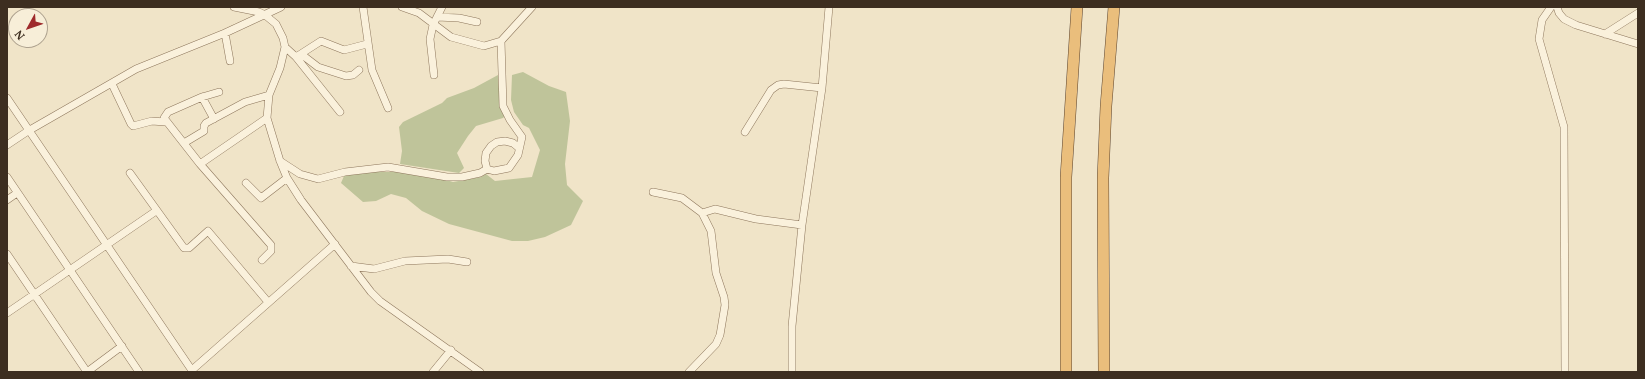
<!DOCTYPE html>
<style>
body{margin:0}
#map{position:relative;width:1645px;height:379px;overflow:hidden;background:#f0e4c8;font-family:"PT Serif",serif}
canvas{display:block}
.frame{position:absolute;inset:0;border:8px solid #3d2e20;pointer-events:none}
.north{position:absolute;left:8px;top:8px;width:40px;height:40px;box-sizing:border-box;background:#f7eed8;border:1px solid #ada18e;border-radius:50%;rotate:230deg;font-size:11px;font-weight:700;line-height:16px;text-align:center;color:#3d2e20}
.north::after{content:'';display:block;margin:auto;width:14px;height:18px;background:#9e2a2b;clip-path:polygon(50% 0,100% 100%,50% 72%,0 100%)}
</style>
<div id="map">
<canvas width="1645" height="379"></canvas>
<div class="frame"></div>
<div class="north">N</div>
</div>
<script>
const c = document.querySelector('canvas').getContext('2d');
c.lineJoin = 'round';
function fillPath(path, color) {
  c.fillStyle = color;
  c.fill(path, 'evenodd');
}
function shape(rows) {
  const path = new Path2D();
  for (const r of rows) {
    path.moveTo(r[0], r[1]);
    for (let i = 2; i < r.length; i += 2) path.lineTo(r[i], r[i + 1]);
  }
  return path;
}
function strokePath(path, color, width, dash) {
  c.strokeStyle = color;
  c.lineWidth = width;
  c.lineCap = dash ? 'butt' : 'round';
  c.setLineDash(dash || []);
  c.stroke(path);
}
fillPath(shape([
 [523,72,549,86,566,92,570,121,565,164,567,185,583,201,571,225,545,237,528,241,512,241,449,224,422,211,406,198,391,194,376,201,363,202,341,183,344,176,367,172,400,172,437,177,453,182,481,177,486,174,495,181,532,177,540,150,529,128,523,125,514,112,511,100,512,75],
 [498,75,500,102,505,116,503,118,476,126,468,136,457,153,464,168,459,173,400,164,402,151,399,127,403,122,442,103,447,98,474,88]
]), '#bfc49a');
const minor = shape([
 [234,7,259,12,265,15,276,24,283,38,285,47,280,68,269,95,267,118,280,161,287,178,301,200,371,292,380,301,480,372],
 [363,7,372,70,388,108],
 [402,7,419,13,451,37,484,46,501,41,532,7],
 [1551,7,1542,20,1539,39,1564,127,1565,372],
 [1557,7,1559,13,1564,19,1576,25,1638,44],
 [437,17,459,18,477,22],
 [225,33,230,61],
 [1605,34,1638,13],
 [285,47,296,57,340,112],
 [301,54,318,67,346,76,353,75,359,70],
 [296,57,321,41,344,50,367,44],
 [434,75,430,39,433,25,442,7],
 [112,84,131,124,133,126,152,121,165,122],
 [219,92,202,97,168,112,164,118,200,164,271,245,271,251,262,260],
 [202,97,214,119],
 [7,98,193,372],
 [745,132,771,90,778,85,784,84,822,88],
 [184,143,204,131,204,126,206,123,245,102,269,95],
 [7,145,28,131,136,69,225,33,281,7],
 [280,161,300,174,318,179,345,172,388,167,447,177,462,177,480,173,487,169],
 [200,164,267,118],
 [487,169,494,171,509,168,518,155,522,137,510,120,503,106,501,41],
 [487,169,485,161,486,153,491,146,497,142,505,141,513,143,519,148],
 [130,173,184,248,189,248,208,231,268,302],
 [7,177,139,372],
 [246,183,261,198,287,178],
 [653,192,682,198,702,213,711,231,716,273,724,297,725,305,720,335,716,344,689,372],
 [7,200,17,193],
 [702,213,715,209,756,219,802,225],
 [7,254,87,372,122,346],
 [351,266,374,269,405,261,448,259,467,262],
 [7,313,156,211],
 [192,370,335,244],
 [433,372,451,350],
 [792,372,792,326,802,225,822,88,829,7]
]);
const trunk = shape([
 [1066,372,1066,177,1077,7],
 [1104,372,1103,178,1106,106,1114,7]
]);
strokePath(minor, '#8d765c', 8);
strokePath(trunk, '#5b4430', 12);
strokePath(minor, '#faf1dc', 7);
strokePath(trunk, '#eabe7c', 11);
</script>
